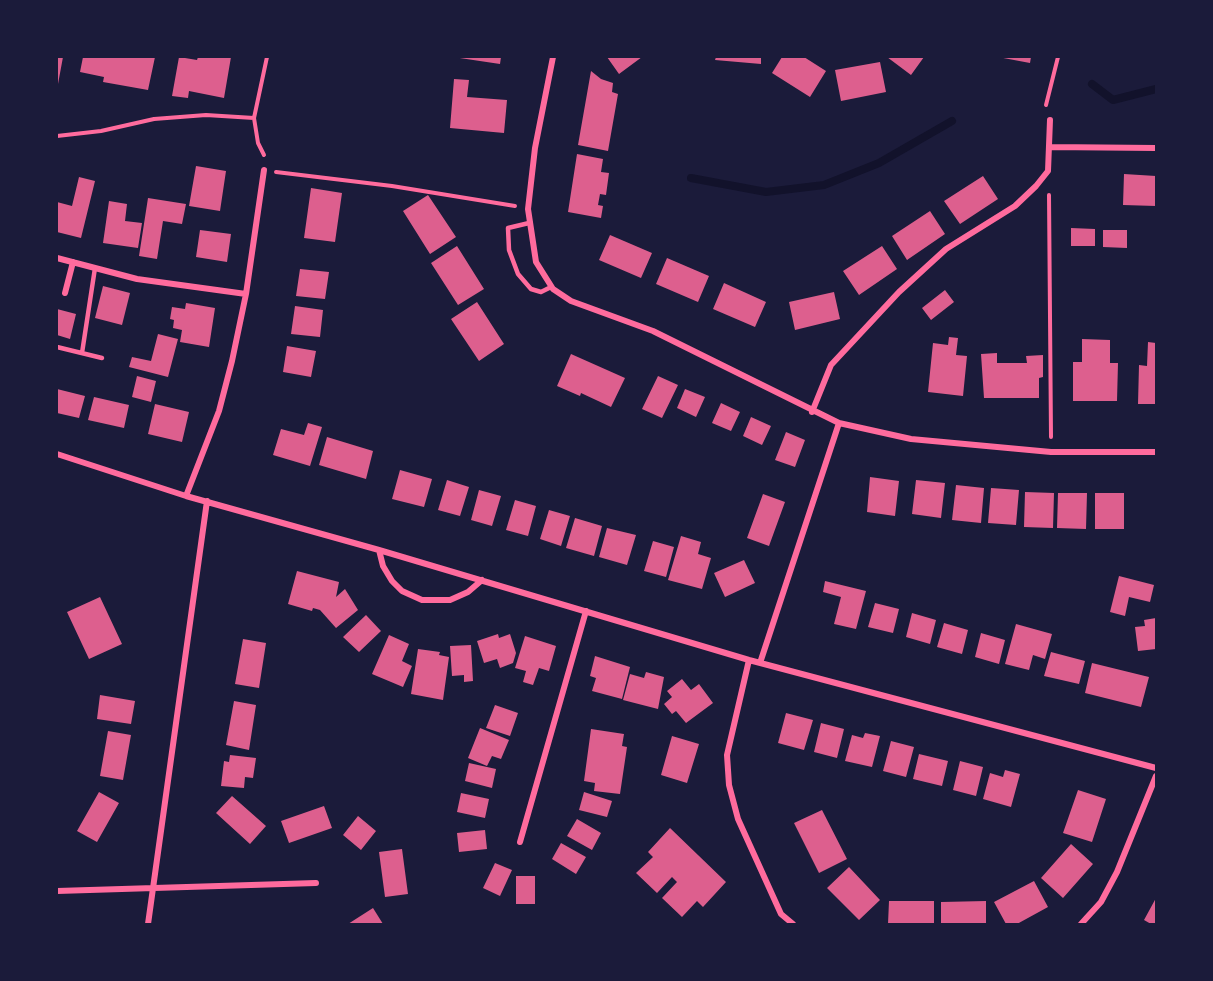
<!DOCTYPE html>
<style>
body{margin:0}
#map{position:relative;width:1213px;height:981px;overflow:hidden;background:#1b1b3a;font-family:Lato,sans-serif}
canvas{display:block}
.frame{position:absolute;inset:0;border:58px solid #1b1b3a;pointer-events:none}
</style>
<div id="map">
<canvas width="1213" height="981"></canvas>
<div class="frame"></div>
</div>
<script>
const c = document.querySelector('canvas').getContext('2d');
c.lineJoin = 'round';
function shape(rows) {
  const path = new Path2D();
  for (const r of rows) {
    path.moveTo(r[0], r[1]);
    for (let i = 2; i < r.length; i += 2) path.lineTo(r[i], r[i + 1]);
  }
  return path;
}
function strokePath(path, color, width, dash) {
  c.strokeStyle = color;
  c.lineWidth = width;
  c.lineCap = dash ? 'butt' : 'round';
  c.setLineDash(dash || []);
  c.stroke(path);
}
function fillPath(path, color) {
  c.fillStyle = color;
  c.fill(path, 'evenodd');
}
strokePath(shape([
 [1092,84,1113,100,1156,89],
 [691,178,766,192,824,185,879,163,952,121]
]), '#12122b', 8);
fillPath(shape([
 [57,57,63,57,58,84,57,84],
 [83,57,155,57,148,90,103,82,104,77,80,72],
 [179,57,197,60,198,57,231,57,224,98,189,91,188,98,172,96],
 [453,57,501,57,500,64],
 [607,57,642,57,619,74],
 [716,57,761,57,761,64,715,60],
 [782,57,804,57,826,71,810,97,772,73],
 [887,57,924,57,911,75],
 [998,57,1031,57,1030,63],
 [880,62,886,92,841,101,835,70],
 [591,71,601,79,613,83,612,92,618,94,608,151,578,145],
 [454,79,469,80,467,97,507,100,504,133,450,128],
 [577,154,603,159,601,172,609,173,606,195,600,194,598,205,603,206,601,218,568,212],
 [196,166,226,171,220,211,189,206],
 [1124,174,1156,176,1156,206,1123,205],
 [983,176,998,199,960,224,944,201],
 [79,177,95,181,81,238,57,232,57,202,72,206],
 [311,188,342,193,335,242,304,238],
 [428,195,456,237,430,254,403,211],
 [148,198,186,204,182,224,163,221,157,259,139,256],
 [109,201,127,204,125,221,142,223,138,248,103,243],
 [930,211,945,234,907,260,892,236],
 [1071,228,1095,229,1095,246,1071,246],
 [200,230,231,234,227,262,196,257],
 [1103,230,1127,230,1127,248,1103,247],
 [610,235,652,253,641,278,599,260],
 [457,246,484,289,458,305,431,263],
 [882,246,897,269,859,295,843,271],
 [667,258,709,276,698,302,656,284],
 [300,269,329,272,325,299,296,296],
 [724,283,766,302,755,327,713,309],
 [103,286,130,293,122,325,95,318],
 [945,290,954,302,931,320,922,308],
 [834,292,840,319,795,330,789,302],
 [477,302,504,344,479,361,451,319],
 [186,303,215,308,209,347,180,342,182,330,173,328,174,320,170,319,172,307,185,309],
 [295,306,323,310,320,337,291,334],
 [57,309,76,314,70,339,57,335],
 [158,334,178,339,168,377,129,367,132,357,151,361],
 [949,337,958,338,956,355,967,356,963,396,928,392,933,343,948,345],
 [1082,339,1110,340,1110,363,1118,363,1117,401,1073,401,1073,362,1082,362],
 [1148,342,1156,343,1156,404,1138,404,1139,365,1147,366],
 [287,346,316,351,311,377,283,372],
 [997,353,997,363,1027,363,1026,356,1043,355,1043,377,1039,378,1039,398,984,398,981,354],
 [571,354,625,378,611,407,581,393,580,396,557,386],
 [137,376,156,381,151,402,132,397],
 [658,376,678,385,662,418,642,409],
 [57,389,85,396,79,418,57,413],
 [685,389,705,397,696,417,677,408],
 [94,397,129,405,124,428,88,420],
 [721,403,740,412,731,431,712,423],
 [155,404,189,412,182,442,148,434],
 [751,417,771,426,762,445,743,436],
 [308,423,322,427,310,466,273,455,281,429,304,435],
 [786,432,805,440,795,467,775,460],
 [327,437,373,451,366,479,319,465],
 [400,470,432,479,424,507,392,499],
 [870,477,899,481,895,516,867,512],
 [447,480,469,487,460,516,438,510],
 [916,480,945,483,941,518,912,514],
 [956,485,984,488,981,523,952,520],
 [991,488,1019,490,1016,525,988,523],
 [479,490,501,496,492,526,471,520],
 [1025,492,1054,493,1053,528,1024,527],
 [1058,493,1087,493,1086,529,1057,528],
 [1095,493,1124,493,1124,529,1095,529],
 [763,494,785,502,769,546,747,538],
 [515,500,536,506,528,536,506,530],
 [549,510,570,516,561,546,540,539],
 [575,518,602,526,594,556,566,548],
 [607,528,636,535,627,565,599,557],
 [681,536,701,542,698,554,711,558,702,589,668,580],
 [653,541,674,547,666,577,644,571],
 [744,560,755,583,725,597,714,573],
 [297,571,339,582,336,597,345,589,358,610,336,628,320,610,313,608,312,611,288,604],
 [1119,576,1154,585,1150,602,1129,597,1125,616,1110,612],
 [825,581,866,591,856,629,834,624,841,597,823,592],
 [100,597,122,644,89,659,67,612],
 [875,603,899,609,893,633,868,627],
 [912,613,936,620,930,644,906,637],
 [366,615,381,631,359,652,343,637],
 [1156,618,1156,649,1138,651,1135,627,1145,626,1144,620],
 [944,623,968,630,962,654,937,647],
 [1016,624,1052,634,1045,659,1033,655,1029,670,1005,664],
 [981,633,1005,640,999,664,975,657],
 [498,634,499,638,510,634,516,653,513,663,500,668,497,659,484,663,477,641],
 [389,635,409,644,402,661,412,666,403,687,372,674],
 [525,636,556,646,549,671,539,668,533,685,523,682,526,671,515,668],
 [243,639,266,643,259,688,235,684],
 [471,645,473,681,464,682,464,675,452,676,450,646],
 [418,649,440,652,439,655,449,657,443,700,411,694],
 [1051,652,1085,661,1079,684,1044,676],
 [595,656,630,667,622,699,592,691,596,678,590,676],
 [1092,663,1149,677,1141,707,1085,693],
 [646,672,664,677,658,709,623,700,630,674,644,678],
 [682,679,691,690,699,684,713,703,686,723,676,711,672,714,664,704,672,697,667,691],
 [100,695,135,701,131,724,97,719],
 [234,701,256,705,249,750,226,745],
 [495,705,518,713,510,736,486,728],
 [786,713,813,720,804,750,778,743],
 [821,723,844,729,837,758,814,752],
 [480,728,509,740,501,759,492,756,487,766,468,758],
 [591,729,624,734,622,746,627,747,620,794,594,791,595,783,584,781],
 [108,731,131,735,123,780,100,776],
 [865,733,880,736,872,767,845,761,852,735,863,738],
 [672,736,699,744,687,783,661,775],
 [891,741,914,747,906,777,883,771],
 [919,754,948,761,942,786,913,779],
 [230,755,256,758,253,778,245,777,244,788,221,786,224,761,229,762],
 [960,761,983,767,976,796,953,790],
 [469,763,496,769,492,788,465,781],
 [1005,770,1020,774,1011,807,983,799,990,773,1003,777],
 [1078,790,1106,799,1092,842,1063,833],
 [99,792,119,803,97,842,77,831],
 [584,792,612,801,607,817,579,810],
 [461,793,489,799,485,818,457,812],
 [232,796,266,826,250,844,216,813],
 [324,806,332,828,289,843,281,821],
 [822,810,847,859,819,873,794,823],
 [358,816,376,831,361,850,343,835],
 [577,819,601,833,592,850,567,836],
 [670,828,726,882,703,907,697,901,682,917,662,898,677,882,672,877,657,893,636,873,653,857,648,852],
 [485,830,487,849,459,852,457,833],
 [561,843,586,857,576,874,552,859],
 [1071,844,1093,864,1063,898,1041,878],
 [402,849,408,894,385,897,379,852],
 [495,863,512,870,500,896,483,888],
 [849,867,880,900,859,920,827,888],
 [516,876,535,876,535,904,516,904],
 [1034,881,1048,907,1017,924,1006,924,994,902],
 [1156,898,1156,924,1151,924,1144,920],
 [889,901,934,901,934,924,888,924],
 [986,901,986,924,941,924,941,902],
 [373,908,383,924,348,924]
]), '#dd5f8e');
strokePath(shape([
 [1046,105,1058,57],
 [57,136,101,131,154,119,206,115,254,118],
 [264,155,258,143,254,118,267,57],
 [276,172,392,186,515,206],
 [1049,195,1051,437]
]), '#ff6b9d', 4);
strokePath(shape([
 [529,223,508,228,509,250,518,274,531,289,541,292,551,287],
 [57,347,102,358],
 [82,353,95,268]
]), '#ff6b9d', 4.5);
strokePath(shape([
 [553,57,535,148,528,209,536,262,553,289,571,301,653,331,839,423,911,439,1051,452,1156,452],
 [1049,147,1156,148],
 [57,258,137,279,246,294],
 [65,293,73,262],
 [812,412,831,365,899,292,946,249,1015,206,1036,186,1048,171,1050,120],
 [57,454,186,496,379,550,749,660,1156,768],
 [186,496,219,411,232,361,246,294,264,170],
 [379,550,383,566,392,581,402,591,422,600,450,600,468,592,482,580],
 [749,660,727,755,729,785,738,819,781,914,793,924],
 [760,663,839,423],
 [520,842,586,611],
 [57,891,316,883],
 [148,924,207,501],
 [1081,924,1101,902,1117,872,1156,776]
]), '#ff6b9d', 6);
</script>
